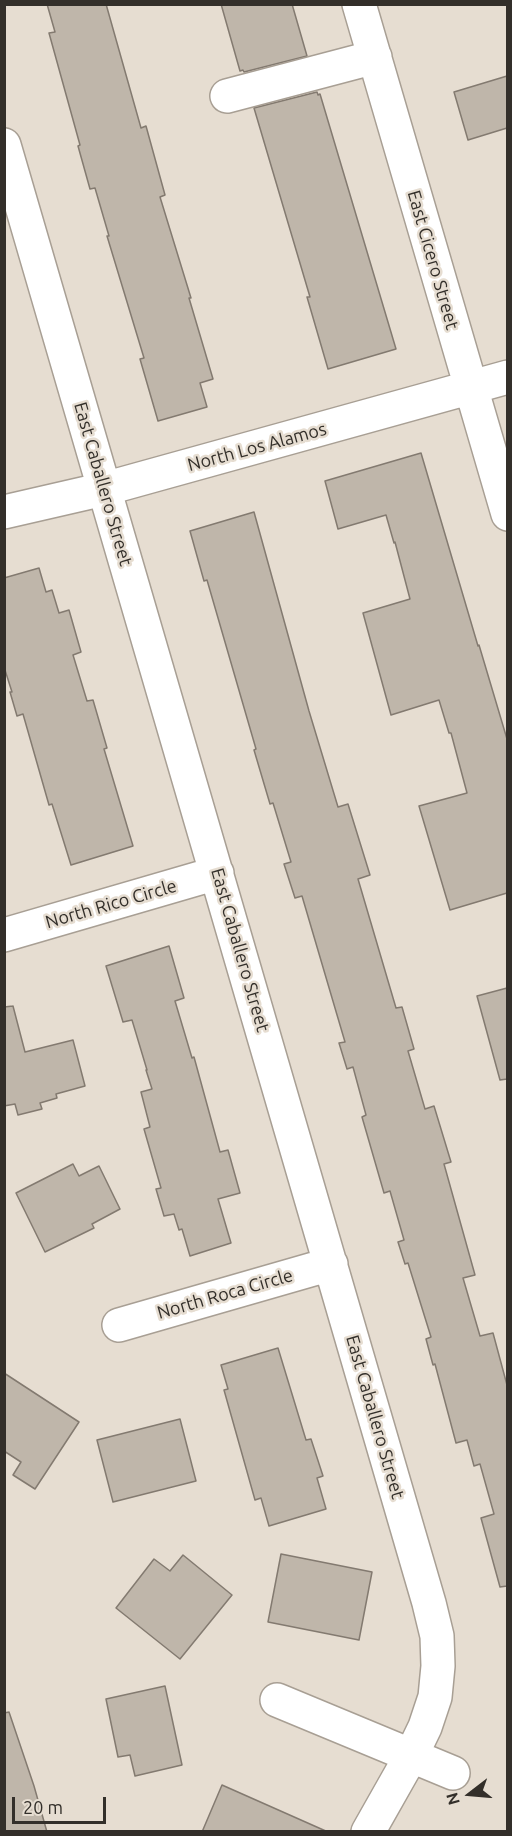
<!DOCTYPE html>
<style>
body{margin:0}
#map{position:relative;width:512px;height:1836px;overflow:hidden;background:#e6ddd1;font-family:Ubuntu,sans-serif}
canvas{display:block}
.frame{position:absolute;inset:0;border:6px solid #332f2a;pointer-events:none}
.north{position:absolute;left:440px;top:1764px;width:60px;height:60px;-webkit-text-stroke:4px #e6ddd1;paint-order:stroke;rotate:254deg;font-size:16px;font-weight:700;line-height:24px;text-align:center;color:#332f2a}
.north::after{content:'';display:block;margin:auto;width:21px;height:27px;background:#332f2a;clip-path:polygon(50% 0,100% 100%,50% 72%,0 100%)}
.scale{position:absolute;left:12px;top:1797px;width:94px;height:27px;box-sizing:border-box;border:3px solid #332f2a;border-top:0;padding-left:8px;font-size:18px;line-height:21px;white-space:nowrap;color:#332f2a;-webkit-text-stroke:4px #e6ddd1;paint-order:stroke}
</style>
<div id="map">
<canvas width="512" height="1836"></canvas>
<div class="frame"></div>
<div class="north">N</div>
<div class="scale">20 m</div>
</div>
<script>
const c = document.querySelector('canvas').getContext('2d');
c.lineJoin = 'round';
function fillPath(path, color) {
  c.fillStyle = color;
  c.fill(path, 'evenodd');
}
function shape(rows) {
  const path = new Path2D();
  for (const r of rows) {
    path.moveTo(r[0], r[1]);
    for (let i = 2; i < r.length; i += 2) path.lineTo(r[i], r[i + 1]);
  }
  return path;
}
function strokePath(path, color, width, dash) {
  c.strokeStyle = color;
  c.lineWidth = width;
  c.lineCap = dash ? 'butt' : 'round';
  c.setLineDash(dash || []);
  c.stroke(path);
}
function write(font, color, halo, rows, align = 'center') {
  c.font = font + ' Ubuntu,sans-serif';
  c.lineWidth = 5;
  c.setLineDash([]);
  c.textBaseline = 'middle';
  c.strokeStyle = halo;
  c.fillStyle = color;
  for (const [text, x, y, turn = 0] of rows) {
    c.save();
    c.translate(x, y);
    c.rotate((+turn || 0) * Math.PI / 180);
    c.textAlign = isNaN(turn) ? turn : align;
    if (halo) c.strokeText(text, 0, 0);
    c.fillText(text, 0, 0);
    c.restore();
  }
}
const building = shape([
 [47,4,106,4,141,128,146,126,165,195,160,197,191,298,189,298,213,379,200,383,207,407,158,421,140,359,144,358,107,236,109,236,95,188,90,189,78,146,80,145,49,33,55,32,47,4],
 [221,4,292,4,307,56,244,72,243,70,240,71,221,4],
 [507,76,507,128,468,140,454,92,507,76],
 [317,92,318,95,320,94,396,349,328,369,307,297,310,297,254,108,317,92],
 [421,453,478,646,479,645,507,739,507,893,450,910,419,806,467,793,451,733,449,733,439,700,391,715,363,613,410,599,395,542,394,543,386,515,338,529,325,481,421,453],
 [254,512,309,711,338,807,348,804,370,875,358,879,396,1008,402,1007,414,1049,408,1051,425,1109,434,1106,451,1162,444,1164,475,1275,463,1278,480,1336,493,1333,507,1385,507,1586,500,1587,481,1518,494,1514,480,1464,474,1466,467,1440,456,1443,435,1364,433,1365,426,1339,431,1337,408,1263,405,1264,398,1242,404,1240,390,1191,384,1193,362,1117,366,1115,353,1067,347,1069,339,1043,345,1042,302,896,295,898,284,864,291,862,273,803,270,804,254,750,256,749,207,580,204,581,190,531,254,512],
 [39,568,46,592,52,590,59,613,69,610,81,652,73,655,87,701,93,700,107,748,104,749,133,846,71,865,52,804,49,805,23,714,17,716,10,692,12,692,4,667,4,578,39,568],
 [169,946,184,998,175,1001,192,1058,194,1057,220,1152,228,1150,240,1193,218,1199,231,1243,190,1256,182,1229,179,1230,174,1214,164,1216,156,1189,161,1188,144,1129,150,1127,141,1092,152,1089,146,1070,147,1070,132,1020,123,1022,106,966,169,946],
 [507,988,507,1079,500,1080,477,996,507,988],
 [13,1006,25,1052,73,1040,85,1086,56,1094,57,1098,40,1103,42,1109,18,1115,15,1104,4,1106,4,1007,13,1006],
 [73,1164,79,1176,99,1166,120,1209,92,1224,94,1228,45,1252,16,1193,73,1164],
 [278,1348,306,1440,311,1439,323,1476,317,1478,326,1509,269,1526,261,1498,255,1500,224,1390,228,1389,221,1365,278,1348],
 [4,1373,79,1422,35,1489,13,1475,21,1462,4,1451,4,1373],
 [180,1419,196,1481,113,1502,97,1440,180,1419],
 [281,1554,372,1572,359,1640,268,1622,281,1554],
 [183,1555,232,1595,180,1659,116,1608,154,1559,170,1571,183,1555],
 [165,1686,182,1765,135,1776,130,1755,118,1757,106,1699,165,1686],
 [9,1712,34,1786,47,1832,4,1832,4,1713,9,1712],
 [222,1785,328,1832,202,1832,222,1785]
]);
fillPath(building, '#bfb6aa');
strokePath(building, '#837a70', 1.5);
const minor = shape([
 [359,4,508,514],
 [227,96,375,57],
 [4,145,429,1603,437,1636,438,1666,435,1697,425,1727,411,1756,368,1832],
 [4,512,104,489,508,377],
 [4,935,217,873],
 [119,1325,331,1264],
 [277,1700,453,1773]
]);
strokePath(minor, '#a89f94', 36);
strokePath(minor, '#fff', 33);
write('18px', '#332f2a', '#e6ddd1', [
 ["East Cicero Street",433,260,74],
 ["North Los Alamos",257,447,-15],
 ["East Caballero Street",103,484,74],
 ["North Rico Circle",111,904,-16],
 ["East Caballero Street",240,950,74],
 ["North Roca Circle",225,1294,-16],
 ["East Caballero Street",375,1417,74]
]);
</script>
